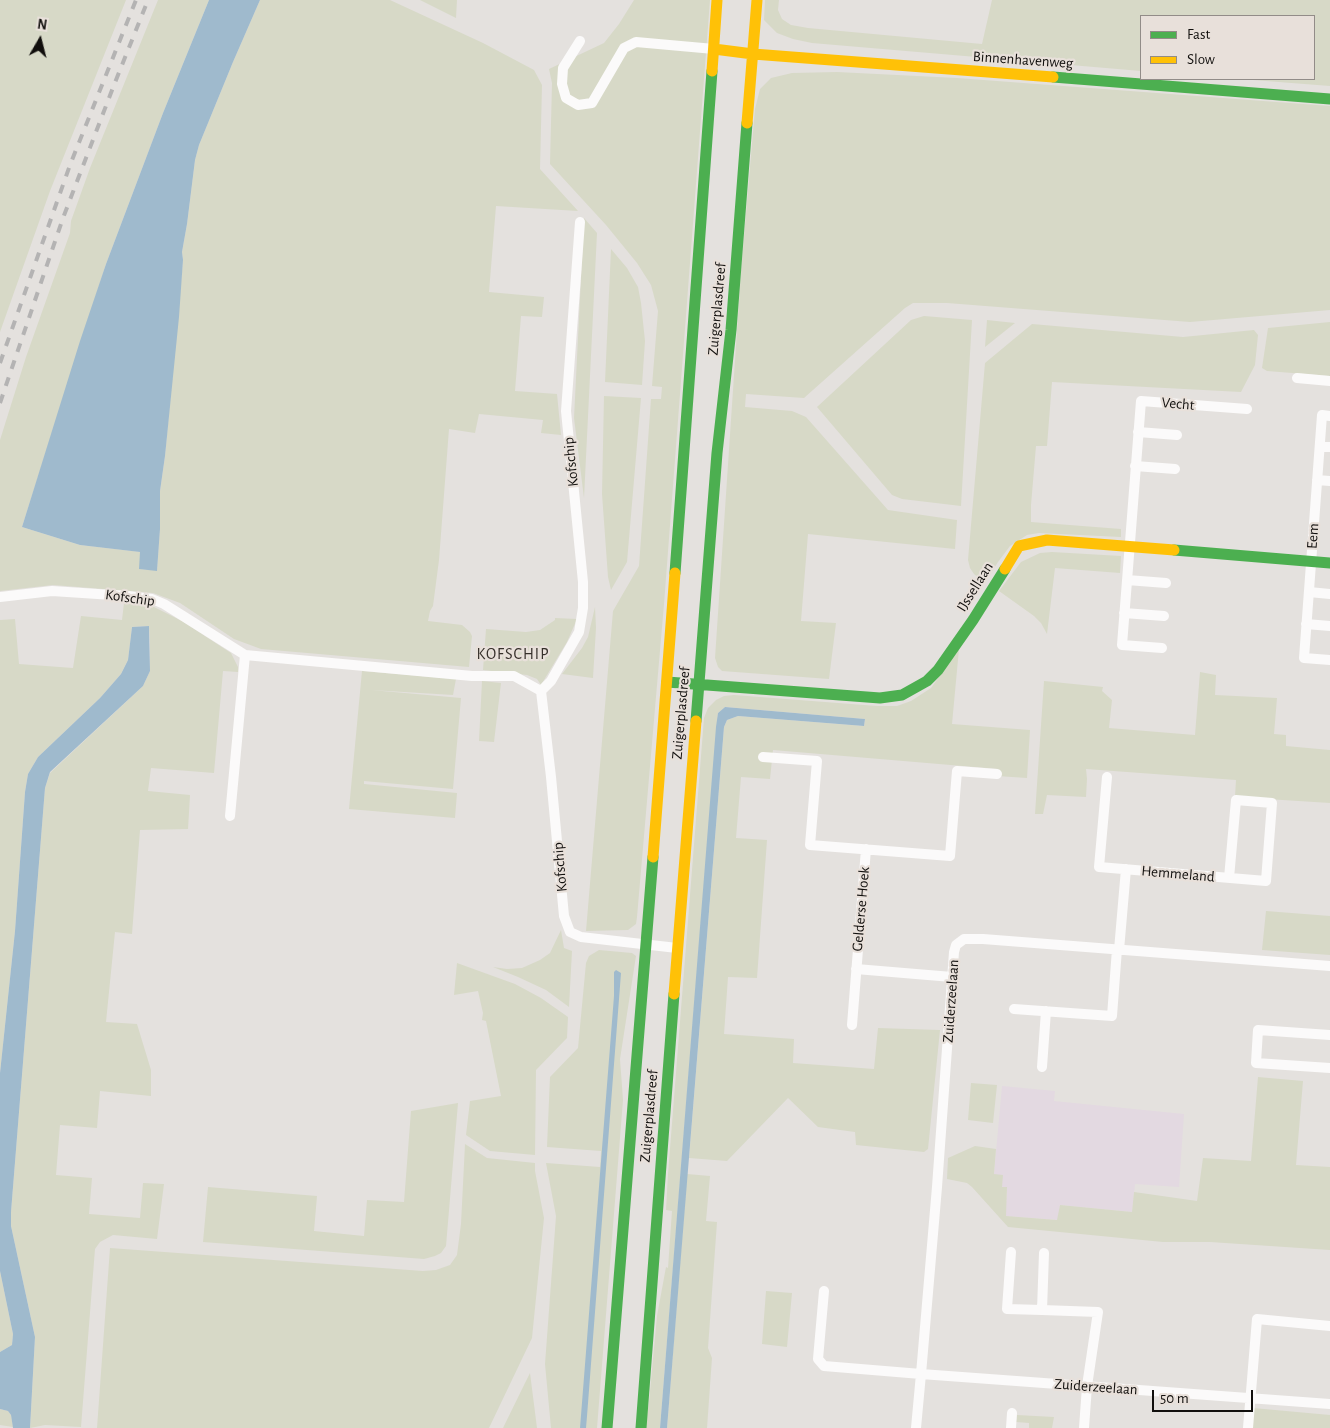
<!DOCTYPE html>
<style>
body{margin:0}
#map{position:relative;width:1330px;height:1428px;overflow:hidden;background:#e4e1de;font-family:"Alegreya Sans",sans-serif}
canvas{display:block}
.legend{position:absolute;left:1140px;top:15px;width:175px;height:65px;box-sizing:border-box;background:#e8e0da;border:1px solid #928c88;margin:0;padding:6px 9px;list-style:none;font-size:15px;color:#110f0d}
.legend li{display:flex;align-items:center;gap:10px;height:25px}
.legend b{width:25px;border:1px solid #928c88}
.north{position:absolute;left:15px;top:15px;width:50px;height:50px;-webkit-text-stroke:4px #e8e0da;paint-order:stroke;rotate:8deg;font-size:14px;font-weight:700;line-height:20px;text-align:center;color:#110f0d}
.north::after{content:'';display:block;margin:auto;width:18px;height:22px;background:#110f0d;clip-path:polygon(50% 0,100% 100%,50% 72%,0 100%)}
.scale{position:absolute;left:1152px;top:1390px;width:101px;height:22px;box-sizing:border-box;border:2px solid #110f0d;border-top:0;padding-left:6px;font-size:15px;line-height:18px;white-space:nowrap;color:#110f0d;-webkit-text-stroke:4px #e8e0da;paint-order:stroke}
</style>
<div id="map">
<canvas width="1330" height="1428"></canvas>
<ul class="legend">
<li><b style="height:6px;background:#4caf50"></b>Fast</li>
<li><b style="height:6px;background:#ffc107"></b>Slow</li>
</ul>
<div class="north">N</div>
<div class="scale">50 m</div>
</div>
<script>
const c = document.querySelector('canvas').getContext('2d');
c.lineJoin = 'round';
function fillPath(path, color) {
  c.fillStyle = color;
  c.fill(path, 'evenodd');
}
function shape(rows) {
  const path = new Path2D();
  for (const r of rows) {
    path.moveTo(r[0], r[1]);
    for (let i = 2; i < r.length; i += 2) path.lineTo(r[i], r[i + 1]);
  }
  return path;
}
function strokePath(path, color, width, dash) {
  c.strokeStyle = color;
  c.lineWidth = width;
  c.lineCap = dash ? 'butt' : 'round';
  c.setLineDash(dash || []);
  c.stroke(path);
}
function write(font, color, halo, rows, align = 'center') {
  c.font = font + ' "Alegreya Sans",sans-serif';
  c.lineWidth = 4.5;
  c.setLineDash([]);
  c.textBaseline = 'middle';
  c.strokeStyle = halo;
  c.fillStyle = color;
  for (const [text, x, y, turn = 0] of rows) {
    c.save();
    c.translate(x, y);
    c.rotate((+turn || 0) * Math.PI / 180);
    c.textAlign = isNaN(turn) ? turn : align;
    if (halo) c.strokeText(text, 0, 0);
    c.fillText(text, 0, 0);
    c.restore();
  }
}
fillPath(shape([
 [1002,1086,1055,1091,1054,1101,1184,1114,1179,1187,1135,1184,1132,1212,1060,1205,1058,1220,1005,1216,1007,1188,1002,1187,994,1174]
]), '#e3d9e1');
fillPath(shape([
 [0,0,126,0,50,191,0,332],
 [158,0,209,0,163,113,106,264,22,527,80,545,141,552,140,569,157,570,160,529,160,491,165,456,183,260,182,252,187,224,195,160,199,145,233,62,260,0,390,0,483,43,534,70,542,85,540,169,578,211,496,206,489,292,544,297,542,317,521,316,515,391,557,394,561,435,541,433,543,420,479,414,475,433,449,429,439,560,433,606,430,611,428,621,462,625,470,632,472,636,469,667,261,649,234,639,180,603,153,593,53,585,0,591,0,440,26,357,70,233,71,221,90,168],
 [420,0,457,0,456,18],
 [634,0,710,0,664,604,637,917,636,924,628,930,586,931,613,611,639,566,651,399,661,399,662,387,652,386,658,311,651,285,637,263,606,225,550,164,552,83,549,69,604,43,619,24],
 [765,0,779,0,778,10,782,19,791,25,808,28,982,44,992,0,1330,0,1330,86,1240,79,1314,79,1314,16,1141,16,1141,71,812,43,793,39,777,33,764,20],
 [837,72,957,78,1330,106,1330,310,1190,322,947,303,913,303,905,308,804,398,746,394,745,407,792,411,806,417,888,510,957,520,955,549,808,534,801,621,836,623,829,679,722,671,718,667,715,658,741,271,755,109,760,89,771,78,792,73],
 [584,218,597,233,584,498,574,418],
 [611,249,627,268,638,287,641,303,645,341,642,385,605,382],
 [924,316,972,320,961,506,902,499,892,495,817,407,911,320],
 [987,320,1015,323,985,347],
 [1330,322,1330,376,1267,371,1262,368,1268,328],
 [1032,324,1183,337,1254,330,1258,335,1255,365,1241,392,1052,382,1047,446,1036,446,1031,505,1031,522,1121,529,1121,537,1039,533,1027,535,1010,546,998,562,985,583,974,574,970,568,968,560,985,363],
 [604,396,641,398,627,562,611,590,608,577,602,494],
 [1052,552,1121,556,1120,573,1055,568,1047,634,1041,623,1034,616,999,591,1021,562,1040,553],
 [124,603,154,607,182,621,231,653,238,667,238,672,223,671,214,773,151,768,148,791,190,795,188,829,140,830,132,934,115,932,106,1022,137,1024,151,1070,151,1096,100,1091,97,1128,60,1125,56,1175,92,1178,89,1214,140,1218,143,1183,164,1184,157,1239,113,1235,100,1242,95,1249,81,1427,45,1425,30,1428,35,1337,11,1226,11,1212,45,788,50,773,143,686,150,671,150,642,149,626,132,627,128,660,121,674,100,698,38,757,28,774,25,792,15,931,0,1073,0,620,15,619,19,664,73,668,81,616,122,620],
 [595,607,596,628,593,678,562,674,582,648,588,637],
 [555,618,577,619,567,642,541,685,537,679,527,675,483,670,486,629,526,632,540,630,555,620],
 [959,649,952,724,1030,730,1027,778,997,776,998,769,773,750,770,779,741,777,736,838,767,840,757,978,728,977,724,1034,794,1039,793,1063,874,1069,878,1028,940,1030,928,1149,924,1152,856,1145,855,1132,818,1127,788,1098,727,1161,689,1158,724,727,727,720,738,716,864,726,865,719,725,707,718,713,660,1428,645,1428,649,1402,657,1316,666,1267,668,1268,672,1211,666,1210,668,1174,704,718,708,708,716,700,724,696,734,695,877,706,897,706,911,701,931,688],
 [362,671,456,679,453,695,371,690,461,698,453,789,364,781,364,784,457,793,455,818,349,809],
 [1200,672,1216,675,1215,695,1277,698,1274,734,1286,735,1286,746,1330,750,1330,803,1235,797,1236,780,1086,769,1087,779,1086,797,1047,795,1043,814,1035,814,1044,681,1103,687,1102,691,1112,700,1109,728,1195,735],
 [482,681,501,683,494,742,479,741],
 [1266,911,1330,916,1330,955,1262,950],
 [561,930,564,948,572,951,569,1007,546,990,518,977,493,967,507,969,522,968,540,960,550,953],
 [599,950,632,953,636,956,620,1059,623,1100,597,1428,551,1428,545,1364,556,1216,546,1163,600,1167,601,1151,547,1147,550,1077,578,1048,586,963,589,956],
 [457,963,515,984,541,998,568,1017,567,1038,536,1070,535,1155,490,1151,466,1135,470,1101,501,1096,486,1021,482,1020,483,1013,478,991,454,995],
 [1258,1077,1303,1081,1296,1165,1330,1167,1330,1250,1210,1242,1163,1242,1008,1227,972,1187,967,1183,947,1179,948,1158,975,1146,996,1149,994,1174,1003,1175,1002,1187,1007,1187,1006,1216,1057,1220,1060,1205,1132,1212,1134,1192,1197,1201,1203,1158,1251,1161],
 [971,1083,997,1085,993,1123,968,1120],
 [458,1103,446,1246,441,1253,435,1256,424,1259,203,1242,208,1187,317,1196,314,1231,364,1236,367,1200,404,1202,411,1111],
 [465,1144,487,1158,535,1163,535,1171,544,1218,532,1338,489,1428,97,1428,110,1248,423,1271,436,1270,450,1265,457,1255,461,1224],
 [687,1174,710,1176,706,1221,717,1222,708,1348,712,1358,707,1428,667,1428],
 [0,1271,13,1334,12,1345,0,1352],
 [766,1291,792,1293,787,1347,762,1344],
 [530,1373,537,1428,503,1428,525,1383],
 [1253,1408,1330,1415,1330,1428,1249,1428],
 [0,1409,8,1411,11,1415,13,1427,0,1425],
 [1017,1415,1054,1417,1052,1428,1029,1428,1029,1423,1016,1422]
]), '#d7d9c7');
fillPath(shape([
 [209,0,260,0,233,62,199,145,195,160,187,224,182,252,183,260,179,317,165,456,160,491,160,529,157,571,139,569,140,552,80,545,22,527,80,341,106,264,163,113],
 [149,626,150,671,143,686,50,772,45,788,11,1212,11,1226,35,1337,30,1428,13,1428,11,1415,8,1411,0,1409,0,1352,12,1345,13,1334,0,1271,0,1073,15,931,25,792,28,774,38,757,100,698,121,674,128,660,132,627],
 [725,707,865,719,864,726,738,716,727,720,724,727,667,1428,660,1428,716,727,718,713],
 [616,970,621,973,587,1416,586,1428,580,1428,614,996,614,972]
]), '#9fbacd');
strokePath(shape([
 [580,41,563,68,562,84,566,98,578,105,592,103,624,48,636,42,714,49],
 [580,222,566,411,583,582,583,608,579,632,551,681,541,691,551,777,564,916,570,932,581,937,677,948],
 [1297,378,1330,381],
 [1330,416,1322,415,1304,658,1330,660],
 [1138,432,1177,435],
 [1320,447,1330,447],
 [1135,466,1175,469],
 [1317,480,1330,481],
 [1127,580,1166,583],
 [1309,592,1330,594],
 [0,597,52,591,128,596,152,599,164,604,245,655,472,676,514,676,541,691],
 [1124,613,1164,616],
 [1306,624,1330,626],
 [1162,648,1122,645,1141,401,1247,409],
 [763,757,817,761,810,845,950,856,957,771,997,774],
 [1107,777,1099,867,1266,881,1272,803,1236,800,1229,878],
 [230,816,245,655],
 [1119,950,1126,869],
 [856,969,952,977],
 [1014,1009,1112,1016,1117,949],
 [852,1025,866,849],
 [1330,1035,1258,1030,1256,1063,1330,1068],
 [1042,1067,1046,1011],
 [1011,1252,1007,1309,1042,1310,1044,1253],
 [824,1291,818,1359,824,1366,921,1374,937,1187,954,952,956,945,964,939,983,939,1330,966],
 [1042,1310,1098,1312,1087,1386,1084,1428],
 [916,1428,921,1374,1330,1404],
 [1011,1428,1012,1413],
 [1248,1428,1257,1319,1330,1326]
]), '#fbfafa', 10);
strokePath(shape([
 [1053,77,1330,99],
 [1174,550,1330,563],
 [675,573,712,71],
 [667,682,880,698,902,695,927,681,938,670,973,620,1005,569],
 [696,721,717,453,731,330,747,123],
 [607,1428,653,857],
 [641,1428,674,994]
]), '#4caf50', 11);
strokePath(shape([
 [714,49,753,54,1053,77],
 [712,71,717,0],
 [747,123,757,0],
 [1005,569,1019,546,1047,540,1174,550],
 [653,857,675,573],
 [674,994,696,721]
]), '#ffc107', 11);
strokePath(shape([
 [0,363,70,165,136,0],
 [0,403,63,218,114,85,148,0]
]), '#b4b3b3', 4, [9, 9]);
write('15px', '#110f0d', '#e8e0da', [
 ["Binnenhavenweg",1023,60,4],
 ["Zuigerplasdreef",717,309,-85],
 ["Vecht",1178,404,5],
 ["Kofschip",571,462,-96],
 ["Eem",1313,536,-86],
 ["IJssellaan",975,587,-58],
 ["Kofschip",130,598,8],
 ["Zuigerplasdreef",681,713,-85],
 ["Kofschip",560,867,-95],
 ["Hemmeland",1178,874,5],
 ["Gelderse Hoek",861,909,-85],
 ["Zuiderzeelaan",951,1001,-86],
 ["Zuigerplasdreef",649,1116,-85],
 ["Zuiderzeelaan",1096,1387,4]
]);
c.letterSpacing = '1px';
write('16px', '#352f2a', '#e8e0da', [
 ["KOFSCHIP",513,654]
]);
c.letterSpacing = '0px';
</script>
